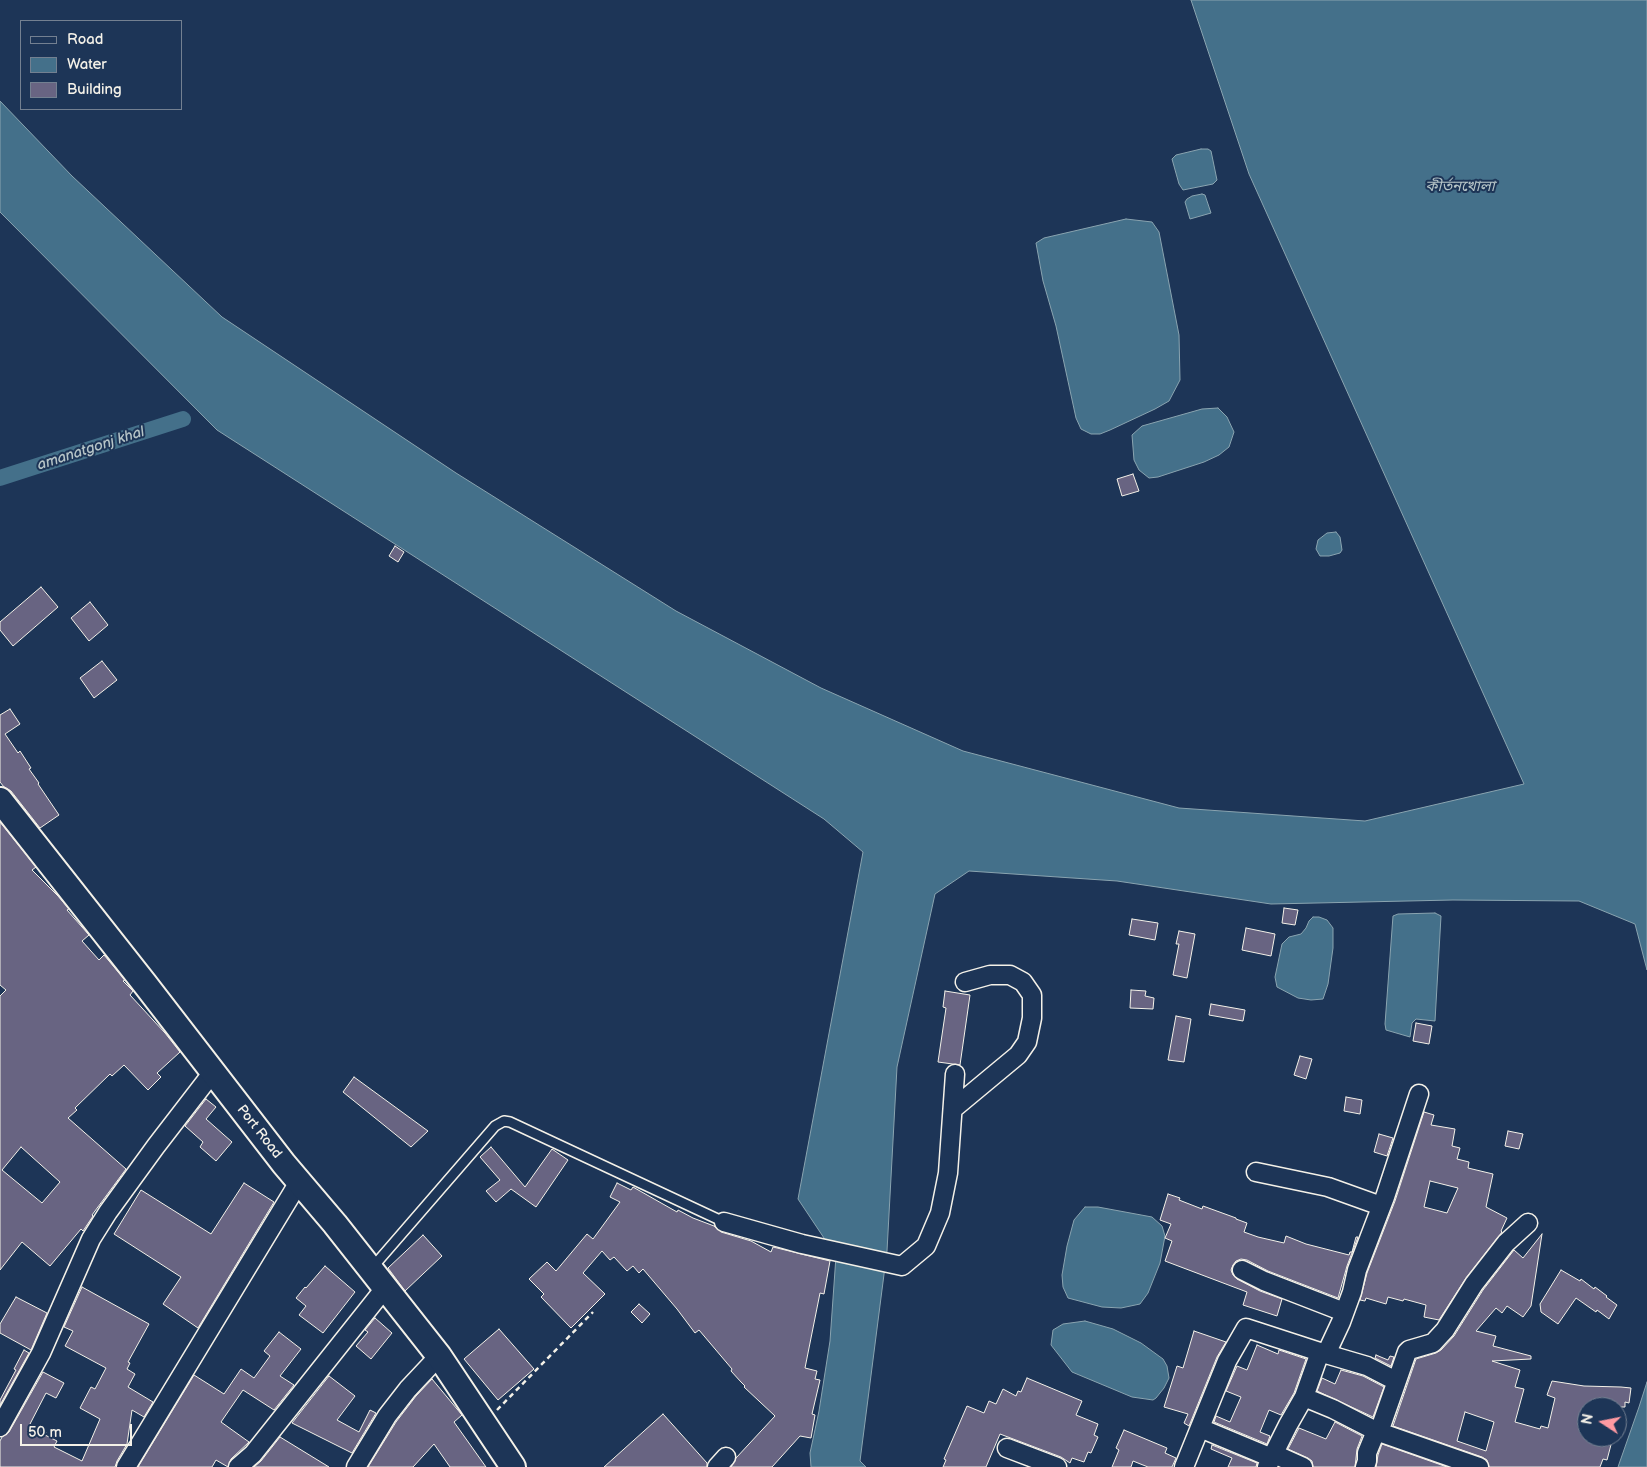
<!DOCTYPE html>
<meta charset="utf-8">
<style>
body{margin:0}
#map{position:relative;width:1647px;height:1467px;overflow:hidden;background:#1d3557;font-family:"Balsamiq Sans",sans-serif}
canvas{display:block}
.legend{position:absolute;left:20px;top:20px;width:162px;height:90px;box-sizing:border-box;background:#1d3557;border:1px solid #738091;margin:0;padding:6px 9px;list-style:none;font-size:15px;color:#f4f1e8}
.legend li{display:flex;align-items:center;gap:10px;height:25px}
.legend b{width:25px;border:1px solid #738091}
.north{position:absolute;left:1577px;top:1397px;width:50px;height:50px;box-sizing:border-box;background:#1d3557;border:1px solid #738091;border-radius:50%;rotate:281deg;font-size:14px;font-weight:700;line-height:20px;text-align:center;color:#f4f1e8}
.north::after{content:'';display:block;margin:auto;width:18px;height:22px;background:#ff9aa2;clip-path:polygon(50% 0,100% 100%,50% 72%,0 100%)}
.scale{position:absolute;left:20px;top:1424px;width:112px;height:22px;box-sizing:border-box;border:2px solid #f4f1e8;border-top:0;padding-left:6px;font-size:15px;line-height:18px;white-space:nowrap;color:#f4f1e8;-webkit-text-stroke:4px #1d3557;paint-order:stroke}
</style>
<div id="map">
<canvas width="1647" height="1467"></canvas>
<ul class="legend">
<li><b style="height:6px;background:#1d3557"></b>Road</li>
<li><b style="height:14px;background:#44708a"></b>Water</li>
<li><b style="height:14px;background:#686482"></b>Building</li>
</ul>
<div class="north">N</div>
<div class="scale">50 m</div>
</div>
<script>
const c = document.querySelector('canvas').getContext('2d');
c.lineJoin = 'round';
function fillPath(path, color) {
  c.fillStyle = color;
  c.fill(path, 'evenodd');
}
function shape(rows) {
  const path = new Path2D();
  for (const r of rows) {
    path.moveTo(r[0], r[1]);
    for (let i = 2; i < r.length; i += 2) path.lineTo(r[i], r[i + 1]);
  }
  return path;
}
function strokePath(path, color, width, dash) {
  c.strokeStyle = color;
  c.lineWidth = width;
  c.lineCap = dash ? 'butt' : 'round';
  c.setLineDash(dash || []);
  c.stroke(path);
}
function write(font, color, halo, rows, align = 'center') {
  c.font = font + ' "Balsamiq Sans","Noto Sans Bengali",sans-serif';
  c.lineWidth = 4;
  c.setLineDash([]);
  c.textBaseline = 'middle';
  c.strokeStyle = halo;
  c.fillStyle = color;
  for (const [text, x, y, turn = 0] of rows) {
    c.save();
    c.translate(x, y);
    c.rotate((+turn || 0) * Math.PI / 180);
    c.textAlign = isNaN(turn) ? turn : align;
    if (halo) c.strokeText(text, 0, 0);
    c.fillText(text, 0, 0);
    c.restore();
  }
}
const water = shape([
 [1191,0,1647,0,1647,970,1635,924,1579,901,1453,900,1271,904,1117,881,969,871,935,894,897,1067,887,1251,860,1461,866,1467,811,1467,810,1453,819,1411,830,1341,836,1256,798,1199,863,852,824,819,217,430,0,212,0,101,72,176,222,317,456,473,676,611,821,688,963,751,1179,808,1365,821,1524,784,1249,174,1191,0],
 [1201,149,1208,149,1211,151,1217,180,1213,184,1183,190,1179,184,1172,159,1176,155,1201,149],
 [1202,194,1205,195,1211,213,1190,219,1185,202,1187,199,1192,196,1202,194],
 [1126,219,1152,222,1159,232,1179,335,1180,380,1169,401,1155,409,1110,430,1100,434,1091,434,1081,429,1076,418,1056,326,1043,281,1036,243,1044,238,1126,219],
 [1218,408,1227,417,1234,432,1229,447,1219,455,1204,462,1158,477,1149,478,1139,470,1134,460,1132,435,1142,426,1202,409,1218,408],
 [1336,532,1340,537,1342,550,1340,553,1329,556,1320,556,1316,549,1318,540,1327,533,1336,532],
 [1435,913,1441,916,1435,1021,1416,1019,1412,1023,1410,1037,1386,1030,1385,1024,1393,916,1398,914,1435,913],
 [1313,917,1319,917,1327,920,1333,928,1333,948,1328,984,1323,999,1311,1000,1298,998,1277,987,1275,977,1282,944,1289,937,1301,934,1306,928,1309,921,1313,917],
 [1085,1207,1098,1207,1152,1217,1162,1226,1165,1236,1160,1263,1148,1293,1140,1304,1121,1308,1102,1307,1068,1298,1063,1287,1062,1275,1067,1246,1074,1220,1085,1207],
 [1085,1321,1113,1329,1141,1343,1163,1359,1167,1366,1169,1378,1164,1388,1156,1398,1153,1400,1132,1397,1072,1372,1051,1345,1053,1330,1063,1324,1085,1321],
 [1647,1382,1647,1467,1618,1467,1639,1407,1647,1382]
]);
fillPath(water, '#44708a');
strokePath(water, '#8aa4b0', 1);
strokePath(shape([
 [0,478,183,419]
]), '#44708a', 16);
const building = shape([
 [1133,474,1139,491,1122,496,1117,479,1133,474],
 [395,546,404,552,398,562,389,556,395,546],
 [41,587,58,607,13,646,0,630,0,622,41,587],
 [90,602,108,625,89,641,71,618,90,602],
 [102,661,117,680,94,698,80,678,102,661],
 [10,709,20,724,5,734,18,753,20,751,31,768,29,769,39,783,38,784,59,815,40,828,11,791,4,787,0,782,0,715,10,709],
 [0,822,36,867,32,870,58,896,69,909,67,910,89,935,82,941,99,960,104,955,125,980,123,981,133,991,130,995,165,1033,180,1052,157,1073,161,1077,148,1090,124,1065,112,1076,110,1074,75,1108,77,1110,68,1118,126,1169,92,1215,93,1216,83,1231,81,1229,50,1266,22,1242,0,1270,0,996,6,990,0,985,0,822],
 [21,1147,60,1182,42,1203,2,1170,21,1147],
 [1284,908,1298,910,1295,925,1282,923,1284,908],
 [1132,919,1158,923,1155,940,1129,935,1132,919],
 [1246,928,1275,934,1271,956,1242,950,1246,928],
 [1179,931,1195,934,1187,978,1173,975,1179,944,1176,944,1179,931],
 [1131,990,1146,991,1145,996,1154,998,1153,1009,1130,1008,1131,990],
 [945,991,970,995,960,1065,938,1062,946,1008,943,1007,945,991],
 [1211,1004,1245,1010,1243,1021,1209,1015,1211,1004],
 [1176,1016,1191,1019,1184,1062,1168,1060,1176,1016],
 [1416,1023,1432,1026,1429,1044,1413,1041,1416,1023],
 [1300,1056,1312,1059,1306,1079,1294,1075,1300,1056],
 [354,1077,428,1131,411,1147,343,1092,354,1077],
 [1346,1097,1362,1100,1360,1114,1344,1111,1346,1097],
 [206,1099,216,1107,206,1119,232,1142,216,1161,200,1147,203,1142,185,1126,206,1099],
 [1424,1112,1434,1115,1431,1125,1455,1129,1452,1146,1460,1148,1457,1159,1469,1162,1468,1168,1493,1174,1486,1207,1507,1218,1501,1231,1502,1232,1466,1278,1439,1320,1424,1317,1426,1305,1404,1299,1403,1301,1388,1297,1386,1304,1366,1298,1365,1301,1360,1300,1367,1273,1395,1201,1424,1112],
 [1430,1181,1458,1188,1447,1213,1424,1207,1430,1181],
 [1508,1131,1523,1134,1519,1149,1505,1146,1508,1131],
 [1379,1134,1393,1138,1387,1156,1374,1152,1379,1134],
 [491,1147,525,1187,552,1149,568,1160,536,1207,511,1189,496,1202,486,1191,500,1180,480,1157,491,1147],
 [244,1183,274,1202,198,1328,163,1304,181,1277,114,1234,141,1190,211,1234,244,1183],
 [617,1183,631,1190,633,1187,677,1212,678,1210,693,1218,714,1226,721,1232,751,1241,771,1252,773,1247,830,1261,824,1294,820,1293,805,1368,817,1371,815,1379,820,1380,812,1414,815,1415,811,1438,800,1436,772,1467,731,1467,736,1458,775,1416,744,1387,745,1386,741,1382,731,1371,732,1369,699,1330,695,1333,677,1309,643,1269,639,1273,633,1266,627,1271,614,1257,610,1260,602,1251,583,1273,605,1294,571,1328,541,1297,544,1294,529,1279,547,1262,556,1271,587,1234,593,1239,620,1202,610,1197,617,1183],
 [1168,1194,1180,1198,1179,1200,1202,1209,1203,1206,1236,1218,1236,1219,1247,1223,1244,1232,1258,1237,1284,1243,1286,1236,1306,1244,1349,1255,1350,1252,1352,1252,1356,1237,1358,1237,1347,1266,1338,1298,1268,1271,1247,1260,1241,1259,1236,1261,1233,1265,1231,1270,1233,1275,1237,1279,1260,1291,1282,1299,1277,1316,1243,1305,1247,1292,1165,1261,1172,1241,1165,1238,1171,1224,1160,1220,1168,1194],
 [1542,1234,1531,1306,1523,1317,1507,1306,1502,1313,1496,1308,1476,1331,1496,1336,1493,1346,1531,1356,1531,1359,1492,1361,1520,1370,1515,1387,1524,1389,1515,1422,1540,1429,1541,1426,1548,1428,1555,1398,1547,1395,1552,1381,1584,1386,1621,1387,1631,1388,1629,1403,1625,1402,1625,1407,1587,1407,1587,1437,1613,1437,1607,1460,1603,1459,1600,1467,1489,1467,1487,1460,1482,1457,1393,1426,1416,1359,1436,1353,1441,1350,1454,1336,1483,1290,1514,1250,1523,1258,1542,1234],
 [1465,1412,1494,1422,1486,1451,1457,1441,1465,1412],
 [423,1235,442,1256,405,1291,388,1268,423,1235],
 [325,1266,355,1292,323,1333,299,1315,306,1306,296,1298,305,1287,306,1288,325,1266],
 [1561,1270,1580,1281,1581,1279,1594,1289,1595,1287,1607,1296,1606,1297,1617,1305,1609,1319,1597,1310,1596,1312,1576,1298,1558,1324,1541,1312,1540,1304,1561,1270],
 [82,1287,149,1324,128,1362,130,1363,127,1369,135,1374,128,1387,153,1402,144,1417,132,1410,127,1444,117,1461,115,1467,0,1467,0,1441,2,1437,9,1432,43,1372,64,1383,56,1398,46,1393,30,1424,46,1432,45,1435,57,1441,54,1447,82,1461,100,1419,80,1408,91,1387,95,1389,106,1368,65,1346,73,1331,64,1327,82,1287],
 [16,1297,47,1313,31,1350,0,1333,0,1324,16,1297],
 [639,1304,650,1314,642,1323,631,1312,639,1304],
 [375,1318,392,1333,371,1359,356,1346,368,1332,365,1330,375,1318],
 [499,1329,534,1369,498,1400,464,1359,499,1329],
 [1194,1331,1226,1342,1217,1357,1189,1426,1184,1423,1188,1414,1164,1407,1177,1366,1183,1368,1194,1331],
 [279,1332,301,1349,280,1376,294,1385,274,1410,243,1390,221,1422,249,1442,231,1459,228,1467,216,1460,212,1467,138,1467,194,1375,224,1394,241,1369,254,1378,270,1356,264,1351,279,1332],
 [1257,1345,1278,1354,1279,1350,1306,1359,1294,1393,1281,1415,1269,1410,1260,1432,1270,1436,1267,1444,1214,1422,1216,1416,1230,1422,1241,1397,1226,1391,1237,1366,1247,1370,1257,1345],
 [24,1350,29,1353,0,1405,0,1400,16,1370,14,1369,24,1350],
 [1376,1355,1388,1360,1390,1356,1394,1357,1391,1366,1375,1358,1376,1355],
 [1341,1370,1363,1376,1384,1387,1373,1417,1317,1391,1322,1378,1335,1384,1341,1370],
 [329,1376,355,1396,337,1420,359,1432,370,1410,376,1413,352,1453,292,1423,329,1376],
 [1027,1378,1082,1401,1076,1415,1098,1424,1094,1435,1098,1437,1091,1453,1088,1452,1084,1462,1072,1458,1070,1463,1061,1457,1000,1434,986,1467,943,1467,946,1460,944,1459,967,1406,984,1413,989,1401,996,1404,1003,1389,1016,1396,1018,1391,1021,1392,1027,1378],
 [432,1379,462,1415,454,1422,486,1467,450,1467,434,1444,413,1467,368,1467,396,1422,416,1396,432,1379],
 [663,1414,707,1463,707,1467,604,1467,663,1414],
 [1335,1422,1362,1436,1357,1449,1355,1467,1313,1467,1312,1461,1308,1458,1288,1449,1299,1428,1326,1439,1335,1422],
 [1124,1430,1167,1448,1165,1453,1176,1458,1172,1467,1148,1467,1133,1461,1131,1467,1112,1467,1119,1450,1116,1448,1124,1430],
 [280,1437,329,1467,254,1467,261,1461,280,1437],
 [1382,1444,1447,1467,1376,1467,1378,1455,1382,1444],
 [1212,1445,1257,1463,1256,1467,1228,1467,1232,1458,1211,1449,1212,1445]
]);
fillPath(building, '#686482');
strokePath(building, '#f4f1e8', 1);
const service = shape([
 [372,1268,495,1126,504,1121,510,1122,724,1222]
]);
const minor = shape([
 [953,1109,1018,1055,1027,1042,1032,1018,1032,995,1023,982,1010,975,990,975,965,982],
 [1256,1172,1328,1187,1381,1206],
 [724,1222,802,1244,902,1266,926,1246,940,1213,948,1173,955,1074],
 [1242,1270,1264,1281,1344,1312],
 [1320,1352,1304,1397,1333,1409,1376,1431],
 [1326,1354,1367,1366,1396,1381],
 [0,1427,41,1353,91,1239,108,1212,156,1146,213,1072],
 [1200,1428,1272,1458],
 [1379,1432,1407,1352,1409,1350,1433,1343,1445,1330,1474,1284,1506,1243,1528,1223],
 [1007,1448,1057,1467],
 [1274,1454,1303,1467],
 [126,1467,299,1182],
 [238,1467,253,1454,385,1288],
 [356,1467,387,1416,408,1389,439,1356],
 [717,1467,726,1457],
 [1184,1467,1227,1361,1246,1328,1326,1354,1341,1322,1352,1292,1357,1270,1385,1197,1419,1094],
 [1267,1467,1288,1425,1304,1397],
 [1365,1467,1367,1461,1367,1453,1376,1431,1479,1467]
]);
const secondary = shape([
 [0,800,145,984,284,1164,335,1224,439,1356,513,1467]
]);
strokePath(service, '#f4f1e8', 12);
strokePath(minor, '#f4f1e8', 21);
strokePath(secondary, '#f4f1e8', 28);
strokePath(shape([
 [497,1410,593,1312]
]), '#f4f1e8', 2.5, [5, 4]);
strokePath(service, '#1d3557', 9);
strokePath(minor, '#1d3557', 18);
strokePath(secondary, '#1d3557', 24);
write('14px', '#f4f1e8', '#1d3557', [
 ["Port Road",259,1132,52]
]);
write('italic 15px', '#b6c4c7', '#1d3557', [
 ["কীর্তনখোলা",1460,187],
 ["amanatgonj khal",91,449,-18]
]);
</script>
